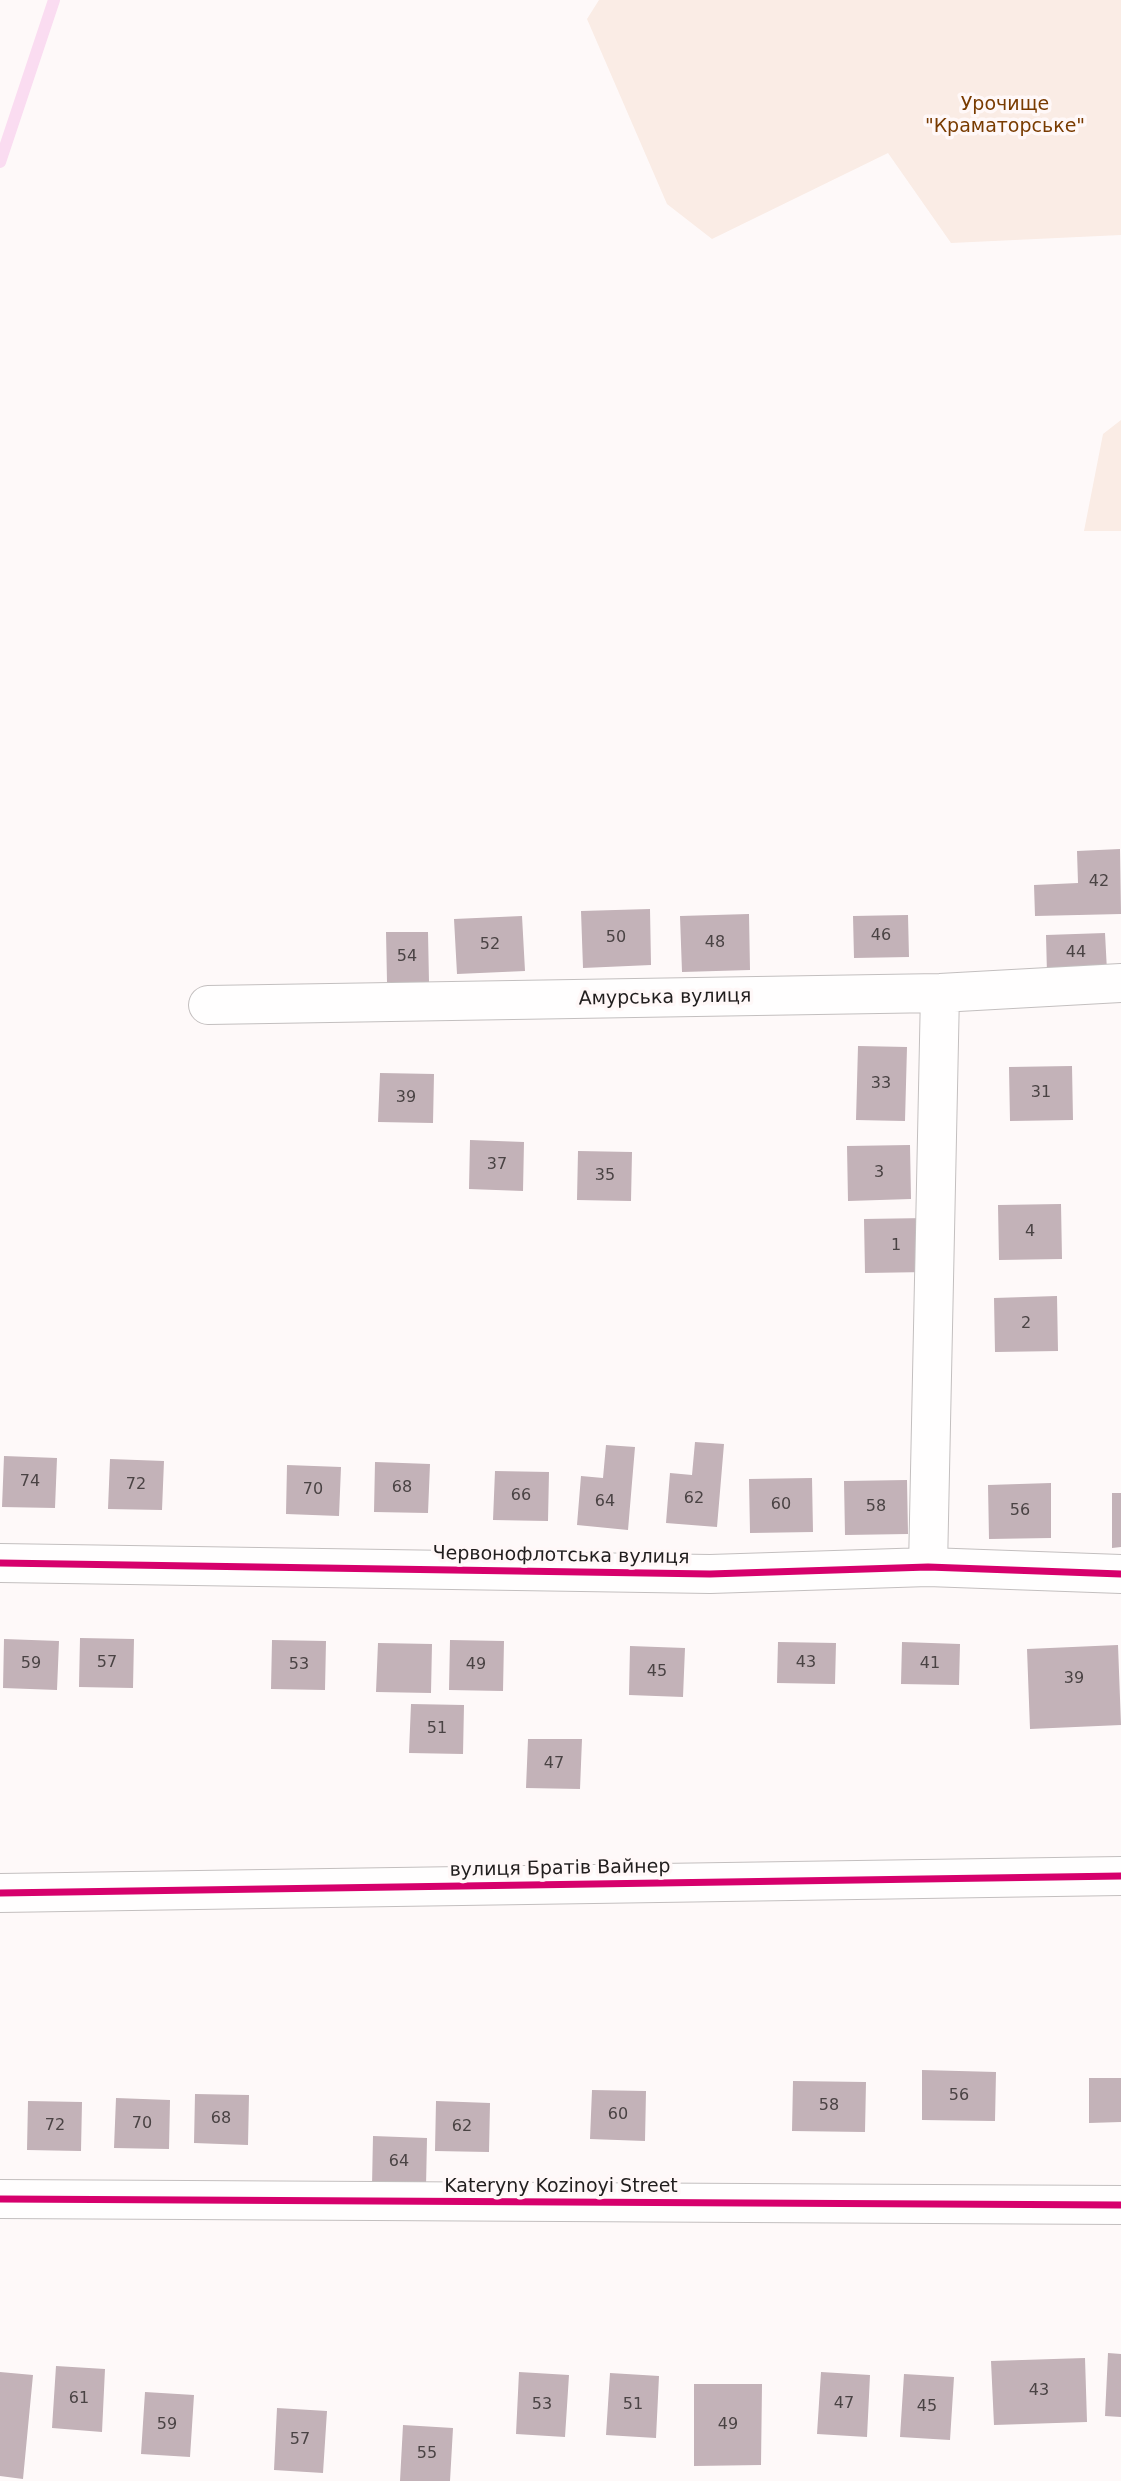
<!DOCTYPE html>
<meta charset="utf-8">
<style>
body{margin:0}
canvas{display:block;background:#fef9f9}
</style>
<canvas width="1121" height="2481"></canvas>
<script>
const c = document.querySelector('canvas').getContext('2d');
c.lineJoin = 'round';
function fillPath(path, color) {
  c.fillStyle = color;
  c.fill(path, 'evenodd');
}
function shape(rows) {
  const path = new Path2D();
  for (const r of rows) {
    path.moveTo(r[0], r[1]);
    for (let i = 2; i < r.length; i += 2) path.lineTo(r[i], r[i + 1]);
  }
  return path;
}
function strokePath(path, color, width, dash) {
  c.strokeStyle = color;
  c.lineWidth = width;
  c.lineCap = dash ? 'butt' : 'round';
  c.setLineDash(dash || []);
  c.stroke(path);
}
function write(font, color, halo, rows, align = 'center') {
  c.font = font + ' "DejaVu Sans",sans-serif';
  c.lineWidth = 7;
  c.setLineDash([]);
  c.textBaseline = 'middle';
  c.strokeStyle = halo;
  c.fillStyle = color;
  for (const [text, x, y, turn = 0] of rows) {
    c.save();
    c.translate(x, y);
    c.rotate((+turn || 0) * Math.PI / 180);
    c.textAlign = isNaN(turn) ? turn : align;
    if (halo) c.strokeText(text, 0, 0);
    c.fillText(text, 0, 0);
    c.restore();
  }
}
fillPath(shape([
 [599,0,1121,0,1121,235,951,243,888,153,712,239,667,204,587,19],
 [1121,420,1121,531,1084,531,1103,434]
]), '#faece5');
strokePath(shape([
 [0,162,54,0]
]), '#fadcf1', 12);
fillPath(shape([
 [1120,849,1121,914,1035,916,1034,885,1078,883,1077,851],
 [650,909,651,965,583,968,581,911],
 [749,914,750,970,682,972,680,916],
 [908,915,909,957,854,958,853,916],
 [522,916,525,971,457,974,454,919],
 [386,932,428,932,429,982,387,982],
 [1105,933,1107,971,1047,974,1046,935],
 [858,1046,907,1047,905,1121,856,1120],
 [1072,1066,1073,1120,1010,1121,1009,1067],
 [380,1073,434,1074,433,1123,378,1122],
 [470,1140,524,1142,523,1191,469,1189],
 [910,1145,911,1199,848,1201,847,1146],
 [578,1151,632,1152,631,1201,577,1200],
 [1061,1204,1062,1259,999,1260,998,1205],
 [927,1218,928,1272,865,1273,864,1219],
 [1057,1296,1058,1351,995,1352,994,1298],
 [695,1442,724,1444,717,1527,666,1523,670,1473,692,1475],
 [606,1445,635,1447,628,1530,577,1525,581,1476,603,1478],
 [4,1456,57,1458,55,1508,2,1507],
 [110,1459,164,1461,162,1510,108,1509],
 [375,1462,430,1464,428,1513,374,1512],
 [287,1465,341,1467,339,1516,286,1514],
 [495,1471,549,1472,548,1521,493,1520],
 [812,1478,813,1532,750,1533,749,1479],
 [907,1480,908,1534,845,1535,844,1481],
 [1051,1483,1051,1538,989,1539,988,1485],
 [1112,1493,1121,1493,1121,1547,1112,1548],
 [80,1638,134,1639,133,1688,79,1687],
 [4,1639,59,1641,57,1690,3,1688],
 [272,1640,326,1641,325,1690,271,1689],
 [450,1640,504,1641,503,1691,449,1690],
 [778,1642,836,1643,835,1684,777,1683],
 [902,1642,960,1644,959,1685,901,1684],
 [378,1643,432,1644,431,1693,376,1692],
 [1118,1645,1121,1725,1030,1729,1027,1649],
 [630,1646,685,1648,683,1697,629,1695],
 [411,1704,464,1705,463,1754,409,1753],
 [528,1739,582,1739,580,1789,526,1788],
 [922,2070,996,2072,995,2121,922,2120],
 [1089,2078,1121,2078,1121,2122,1089,2123],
 [793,2081,866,2082,865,2132,792,2131],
 [592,2090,646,2091,645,2141,590,2139],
 [195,2094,249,2095,248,2145,194,2143],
 [116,2098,170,2100,169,2149,114,2148],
 [28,2101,82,2102,81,2151,27,2150],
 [436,2101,490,2103,489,2152,435,2151],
 [373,2136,427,2138,426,2187,372,2186],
 [1108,2353,1121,2354,1121,2417,1105,2416],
 [1085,2358,1087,2422,994,2425,991,2361],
 [56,2366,105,2369,102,2432,52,2428],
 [0,2372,33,2375,23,2479,0,2476],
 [519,2372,569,2375,565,2437,516,2434],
 [821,2372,870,2375,867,2437,817,2434],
 [610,2373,659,2376,656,2438,606,2435],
 [904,2374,954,2377,950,2440,900,2437],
 [694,2384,762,2384,761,2465,694,2466],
 [145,2392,194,2395,190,2457,141,2454],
 [277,2408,327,2411,323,2473,274,2470],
 [403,2425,453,2428,450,2481,400,2481]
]), '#c3b2b8');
const minor = shape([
 [208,1005,940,993,1121,983],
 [0,1563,710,1574,928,1567,1121,1574],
 [928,1567,940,993],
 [0,1893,1121,1876],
 [0,2199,1121,2205]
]);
strokePath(minor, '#c3bfbf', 40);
strokePath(minor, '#fffefe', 38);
strokePath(shape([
 [0,1563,710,1574,928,1567,1121,1574],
 [0,1893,1121,1876],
 [0,2199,1121,2205]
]), '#d6006c', 7);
write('16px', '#4a4344', null, [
 ["42",1099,882],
 ["46",881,936],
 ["50",616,938],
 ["48",715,943],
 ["52",490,945],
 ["44",1076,953],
 ["54",407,957],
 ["33",881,1084],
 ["31",1041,1093],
 ["39",406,1098],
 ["37",497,1165],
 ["3",879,1173],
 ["35",605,1176],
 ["4",1030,1232],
 ["1",896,1246],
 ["2",1026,1324],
 ["74",30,1482],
 ["72",136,1485],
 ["68",402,1488],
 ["70",313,1490],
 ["66",521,1496],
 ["62",694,1499],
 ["64",605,1502],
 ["60",781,1505],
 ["58",876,1507],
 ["56",1020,1511],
 ["57",107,1663],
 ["43",806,1663],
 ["59",31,1664],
 ["41",930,1664],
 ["53",299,1665],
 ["49",476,1665],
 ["45",657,1672],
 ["39",1074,1679],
 ["51",437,1729],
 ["47",554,1764],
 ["56",959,2096],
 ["58",829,2106],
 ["60",618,2115],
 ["68",221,2119],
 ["70",142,2124],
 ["72",55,2126],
 ["62",462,2127],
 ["64",399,2162],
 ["43",1039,2391],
 ["61",79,2399],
 ["47",844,2404],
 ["53",542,2405],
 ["51",633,2405],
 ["45",927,2407],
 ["59",167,2425],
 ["49",728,2425],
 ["57",300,2440],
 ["55",427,2454]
]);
write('19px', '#793b00', '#fff8f8', [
 ["Урочище",1005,105],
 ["\"Краматорське\"",1005,127]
]);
write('19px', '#211e1e', '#fff8f8', [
 ["Амурська вулиця",665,998,-1],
 ["Червонофлотська вулиця",561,1556,1],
 ["вулиця Братів Вайнер",560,1869,-1],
 ["Kateryny Kozinoyi Street",561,2187]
]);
</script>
